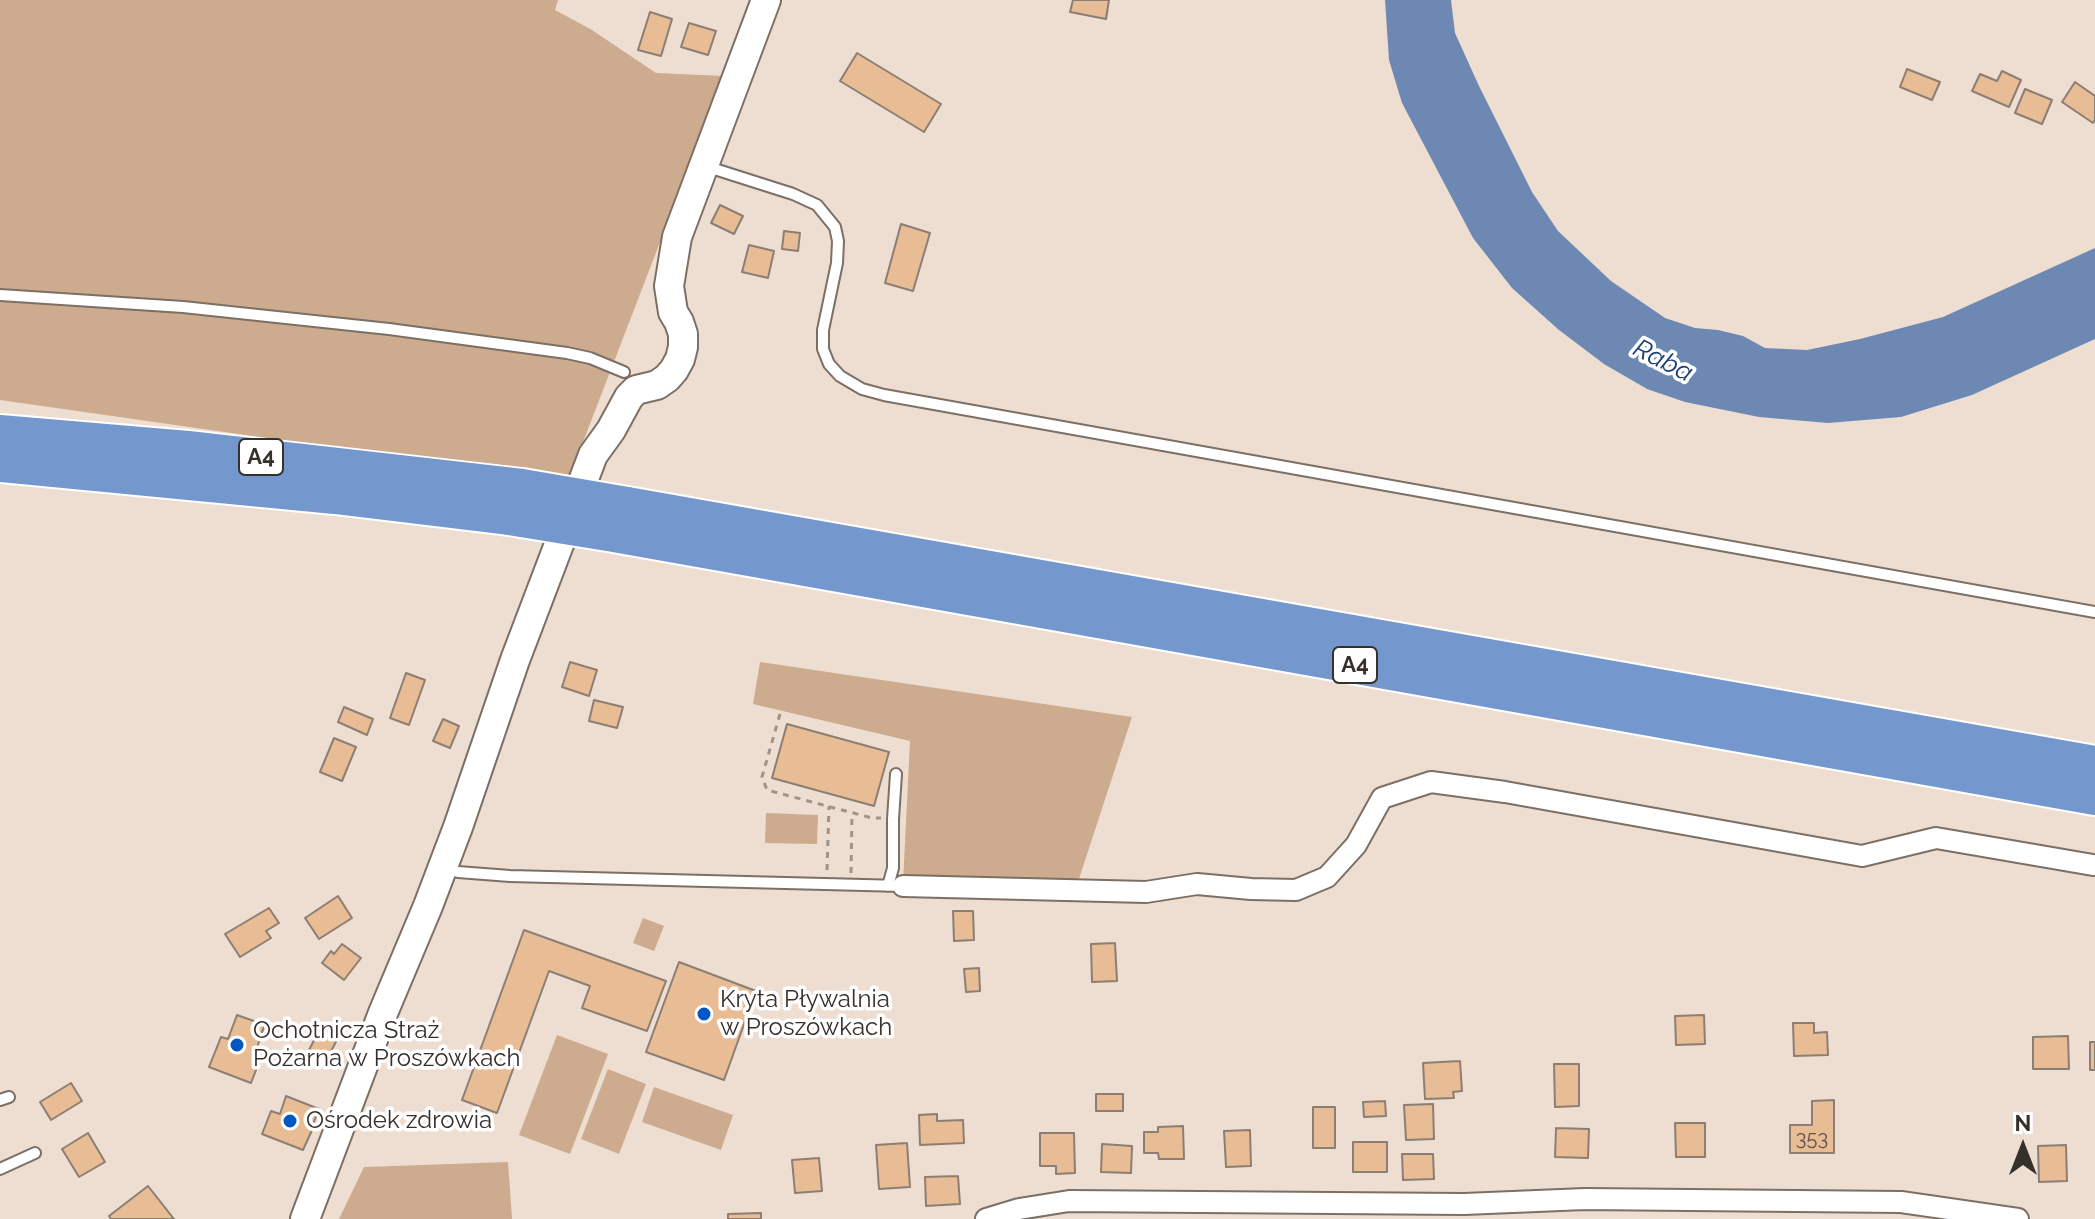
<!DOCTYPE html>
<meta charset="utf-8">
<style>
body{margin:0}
#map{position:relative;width:2095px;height:1219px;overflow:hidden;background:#eeded2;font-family:Raleway,sans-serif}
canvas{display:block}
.north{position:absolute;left:1983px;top:1107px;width:80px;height:80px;-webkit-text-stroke:6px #fff;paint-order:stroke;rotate:0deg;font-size:22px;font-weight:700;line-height:32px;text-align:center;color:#36302b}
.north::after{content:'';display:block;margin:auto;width:28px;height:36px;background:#36302b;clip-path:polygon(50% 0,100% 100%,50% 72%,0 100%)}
</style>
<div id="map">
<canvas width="2095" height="1219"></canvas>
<div class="north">N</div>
</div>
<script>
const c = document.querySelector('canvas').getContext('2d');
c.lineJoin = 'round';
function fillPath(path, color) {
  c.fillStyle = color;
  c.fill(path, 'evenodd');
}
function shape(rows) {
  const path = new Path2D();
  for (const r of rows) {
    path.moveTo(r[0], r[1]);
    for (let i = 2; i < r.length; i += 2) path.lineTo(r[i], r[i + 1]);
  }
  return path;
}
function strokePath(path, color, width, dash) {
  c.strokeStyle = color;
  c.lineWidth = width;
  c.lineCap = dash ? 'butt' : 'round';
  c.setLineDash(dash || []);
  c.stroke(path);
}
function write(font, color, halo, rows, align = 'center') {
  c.font = font + ' Raleway,sans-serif';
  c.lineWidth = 7;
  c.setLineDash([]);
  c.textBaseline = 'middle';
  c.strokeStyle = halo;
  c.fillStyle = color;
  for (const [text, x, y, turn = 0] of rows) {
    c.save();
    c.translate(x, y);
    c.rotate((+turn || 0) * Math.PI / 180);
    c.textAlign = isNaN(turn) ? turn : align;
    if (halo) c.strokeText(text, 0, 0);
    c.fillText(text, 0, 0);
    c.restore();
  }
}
fillPath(shape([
 [0,0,558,0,555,10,592,30,656,73,724,76,568,481,0,400],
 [760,662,1132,717,1077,885,903,883,910,741,753,704],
 [766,813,818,815,817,844,765,843],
 [643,918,664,926,654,951,633,943],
 [557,1035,608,1054,570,1154,519,1135],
 [608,1069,646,1084,619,1154,581,1139],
 [654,1087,733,1115,721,1150,642,1122],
 [508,1162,512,1219,339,1219,364,1167]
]), '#cdab8e');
fillPath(shape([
 [1385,0,1451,0,1455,33,1479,86,1532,192,1558,231,1611,281,1665,318,1695,328,1718,330,1743,336,1765,348,1807,350,1860,339,1943,317,2095,248,2095,339,1972,395,1901,417,1828,423,1759,417,1685,402,1647,389,1604,364,1559,330,1512,288,1473,238,1402,103,1389,60]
]), '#6d89b3');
const building = shape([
 [1073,0,1109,0,1106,19,1070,12,1073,0],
 [650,12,672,19,661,56,638,50,650,12],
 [689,23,716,31,708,55,681,47,689,23],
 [857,53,941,104,924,132,840,81,857,53],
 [1907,69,1940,82,1932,100,1900,87,1907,69],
 [2002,71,2021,80,2009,107,1972,91,1980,74,1997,81,2002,71],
 [2075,82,2095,96,2095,120,2093,123,2062,102,2075,82],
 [2025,89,2052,100,2042,124,2015,113,2025,89],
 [720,205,743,216,734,234,711,223,720,205],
 [901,224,930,233,913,291,885,283,901,224],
 [784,231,800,233,798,251,782,249,784,231],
 [749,245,774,251,768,278,742,272,749,245],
 [570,662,597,670,589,696,562,687,570,662],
 [406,673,425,680,409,725,390,718,406,673],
 [594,700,623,707,617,728,589,721,594,700],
 [344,707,373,719,367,735,338,722,344,707],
 [443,719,459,726,450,748,433,741,443,719],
 [787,724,889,752,874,806,772,778,787,724],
 [334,738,356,747,342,781,320,772,334,738],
 [338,896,352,918,319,939,305,918,338,896],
 [269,908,279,923,266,931,271,938,240,957,225,934,269,908],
 [953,911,973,911,974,940,954,941,953,911],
 [524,930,666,981,647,1031,582,1008,590,986,549,971,497,1113,462,1100,524,930],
 [1115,943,1117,981,1092,982,1091,944,1115,943],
 [342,944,361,958,344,980,322,963,331,951,334,954,342,944],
 [679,962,756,991,724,1080,646,1052,679,962],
 [979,968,980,991,966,992,964,969,979,968],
 [237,1015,265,1025,260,1037,263,1038,260,1039,256,1050,263,1052,251,1083,209,1067,221,1037,228,1039,237,1015],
 [1704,1015,1705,1044,1676,1045,1675,1016,1704,1015],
 [1793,1023,1814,1023,1814,1033,1827,1032,1828,1055,1794,1056,1793,1023],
 [321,1027,339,1036,327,1059,309,1050,321,1027],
 [2068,1036,2069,1069,2033,1069,2033,1037,2068,1036],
 [2090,1042,2095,1042,2095,1070,2090,1070,2090,1042],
 [1460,1061,1462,1091,1453,1092,1454,1098,1425,1099,1423,1063,1460,1061],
 [1554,1064,1579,1064,1579,1106,1555,1107,1554,1064],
 [71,1083,82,1101,51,1120,40,1102,71,1083],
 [1096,1094,1123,1094,1123,1111,1096,1111,1096,1094],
 [286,1096,319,1109,312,1127,313,1128,303,1150,262,1134,271,1111,280,1114,286,1096],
 [1834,1100,1834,1153,1790,1153,1790,1125,1812,1125,1812,1101,1834,1100],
 [1385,1101,1386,1116,1364,1117,1363,1102,1385,1101],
 [1433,1104,1434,1139,1406,1140,1404,1105,1433,1104],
 [1313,1107,1335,1107,1335,1148,1313,1148,1313,1107],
 [937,1114,937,1121,963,1120,964,1143,920,1145,919,1115,937,1114],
 [1675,1123,1705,1123,1705,1157,1676,1157,1675,1123],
 [1183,1126,1184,1159,1159,1159,1158,1153,1144,1153,1144,1132,1158,1132,1158,1127,1183,1126],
 [1556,1128,1589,1129,1588,1158,1555,1157,1556,1128],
 [1250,1130,1251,1166,1226,1167,1224,1131,1250,1130],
 [88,1133,105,1162,79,1177,62,1149,88,1133],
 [1040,1133,1074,1133,1075,1173,1056,1174,1056,1166,1040,1166,1040,1133],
 [1353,1142,1387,1142,1387,1172,1353,1172,1353,1142],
 [907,1143,910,1187,879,1189,876,1145,907,1143],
 [1102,1144,1132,1146,1131,1173,1101,1172,1102,1144],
 [2066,1145,2067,1181,2039,1182,2038,1146,2066,1145],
 [1402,1154,1433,1154,1434,1179,1403,1180,1402,1154],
 [819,1158,822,1191,795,1193,792,1160,819,1158],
 [958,1176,960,1204,926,1206,925,1177,958,1176],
 [148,1186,174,1219,111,1219,109,1216,148,1186],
 [761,1213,761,1219,728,1219,728,1214,761,1213]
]);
fillPath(building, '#e8bc95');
strokePath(building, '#8c7e73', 2);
const lane = shape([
 [705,166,793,194,817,205,835,227,838,241,837,263,823,330,823,349,829,364,840,376,862,389,884,395,2095,612],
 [0,295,183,307,389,329,567,353,590,358,624,372],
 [446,869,458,872,510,876,903,886],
 [888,886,893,868,893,819,896,774],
 [0,1100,9,1097],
 [0,1169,35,1153]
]);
const street = shape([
 [903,886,1146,892,1197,884,1251,889,1296,890,1327,877,1356,845,1382,798,1431,782,1505,792,1862,856,1936,838,2093,865],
 [986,1219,1019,1209,1069,1201,1464,1204,1585,1199,1901,1202,2018,1219]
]);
const secondary = shape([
 [305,1219,383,1013,428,906,458,827,515,660,593,455,611,430,629,397,636,390,657,385,667,378,674,370,680,359,683,347,683,334,679,322,673,312,669,286,677,237,766,0]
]);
const highway = shape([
 [0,433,188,449,522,487],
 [0,464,335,496,509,517],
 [627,505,2095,764],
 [614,534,2095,797]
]);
strokePath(lane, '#7c6f64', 14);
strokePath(street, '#7c6f64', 24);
strokePath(secondary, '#7c6f64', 32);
strokePath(highway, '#fff', 40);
strokePath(shape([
 [780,714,762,777,767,790,872,818,881,818],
 [827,870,829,806],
 [851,873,852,813]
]), '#9e938a', 3, [6, 6]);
strokePath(lane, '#fff', 10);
strokePath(street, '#fff', 20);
strokePath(secondary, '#fff', 28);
strokePath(highway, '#7498ce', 36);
const highwayBridge = shape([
 [522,487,627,505],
 [509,517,614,534]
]);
strokePath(highwayBridge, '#fff', 40, []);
strokePath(highwayBridge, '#7498ce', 36);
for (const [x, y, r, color] of [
 [704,1014,8,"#0357c0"],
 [237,1045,8,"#0357c0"],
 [290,1121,8,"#0357c0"]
]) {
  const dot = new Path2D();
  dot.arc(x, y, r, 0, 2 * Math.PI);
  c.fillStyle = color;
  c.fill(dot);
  strokePath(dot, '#fff', 3);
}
write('20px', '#625346', null, [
 ["353",1812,1139]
]);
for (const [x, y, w] of [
 [261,457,44],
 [1355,665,44]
]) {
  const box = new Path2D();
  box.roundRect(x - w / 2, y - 18, w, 36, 6);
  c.fillStyle = '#fff';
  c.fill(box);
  strokePath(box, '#36302b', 2);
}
write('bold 22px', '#36302b', null, [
 ["A4",261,457],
 ["A4",1355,665]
]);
write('24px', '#36302b', '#fff', [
 ["Kryta Pływalnia",720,1000],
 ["w Proszówkach",720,1028],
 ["Ochotnicza Straż",253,1031],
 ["Pożarna w Proszówkach",253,1059],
 ["Ośrodek zdrowia",306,1121]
], 'left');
write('italic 26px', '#1b3f75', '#fff', [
 ["Raba",1663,361,27]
]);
</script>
